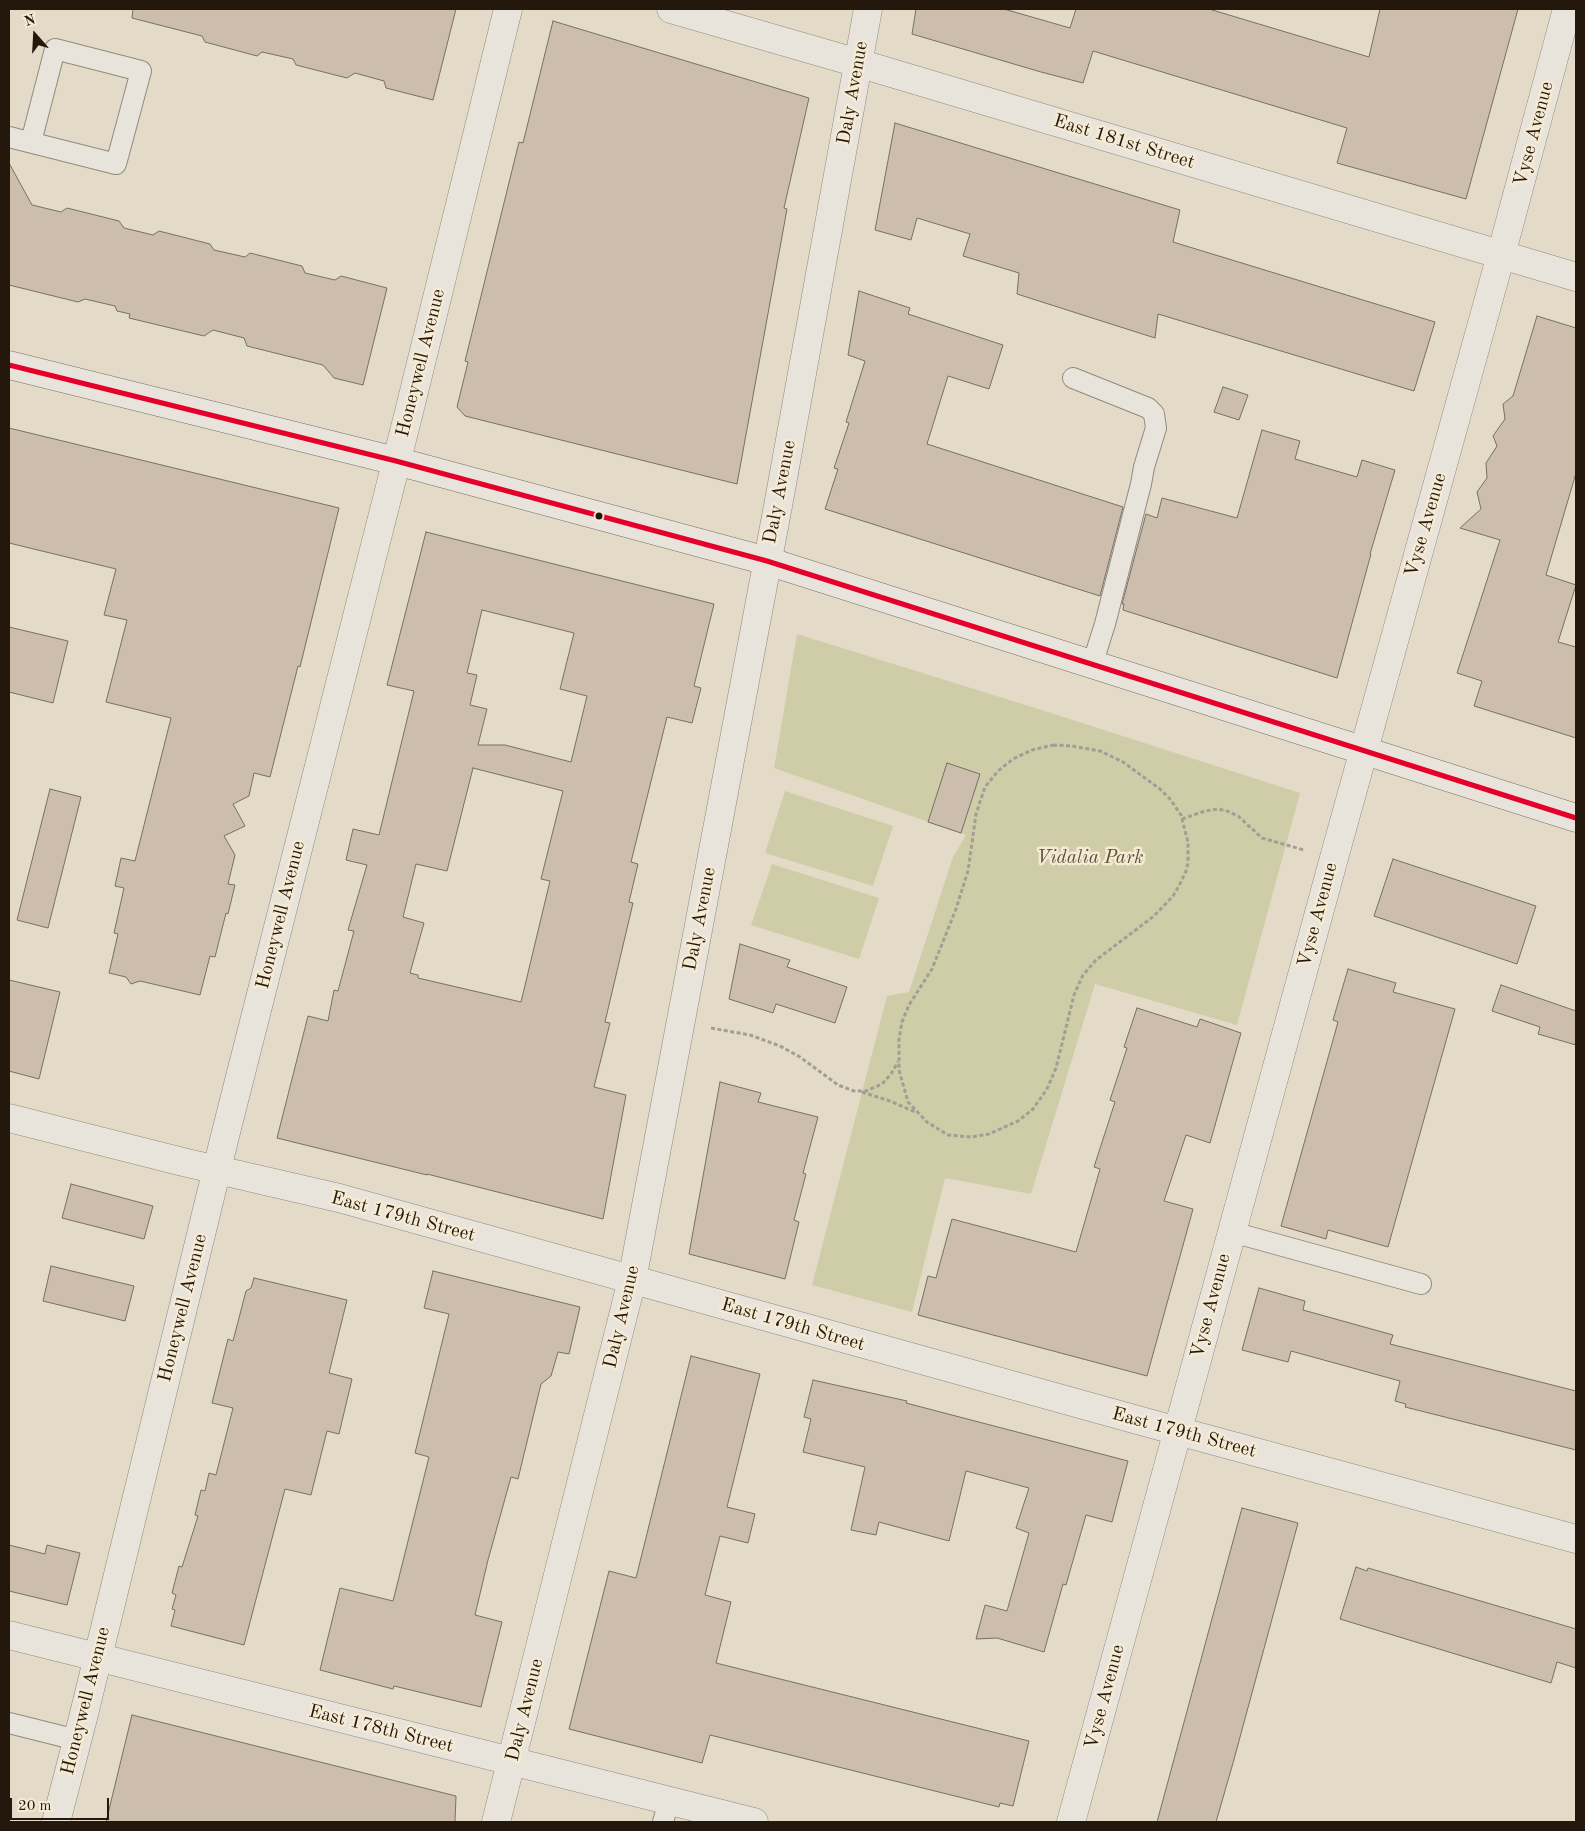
<!DOCTYPE html>
<style>
body{margin:0}
#map{position:relative;width:1585px;height:1831px;overflow:hidden;background:#e3dbc8;font-family:"Old Standard TT",serif}
canvas{display:block}
.frame{position:absolute;inset:0;border:10px solid #24170c;pointer-events:none}
.north{position:absolute;left:10px;top:10px;width:50px;height:50px;-webkit-text-stroke:4px #f5ead3;paint-order:stroke;rotate:341deg;font-size:14px;font-weight:700;line-height:20px;text-align:center;color:#24170c}
.north::after{content:'';display:block;margin:auto;width:18px;height:22px;background:#24170c;clip-path:polygon(50% 0,100% 100%,50% 72%,0 100%)}
.scale{position:absolute;left:10px;top:1798px;width:99px;height:22px;box-sizing:border-box;border:2px solid #24170c;border-top:0;padding-left:6px;font-size:15px;line-height:18px;white-space:nowrap;color:#24170c;-webkit-text-stroke:4px #f5ead3;paint-order:stroke}
</style>
<div id="map">
<canvas width="1585" height="1831"></canvas>
<div class="frame"></div>
<div class="north">N</div>
<div class="scale">20 m</div>
</div>
<script>
const c = document.querySelector('canvas').getContext('2d');
c.lineJoin = 'round';
function fillPath(path, color) {
  c.fillStyle = color;
  c.fill(path, 'evenodd');
}
function shape(rows) {
  const path = new Path2D();
  for (const r of rows) {
    path.moveTo(r[0], r[1]);
    for (let i = 2; i < r.length; i += 2) path.lineTo(r[i], r[i + 1]);
  }
  return path;
}
function strokePath(path, color, width, dash) {
  c.strokeStyle = color;
  c.lineWidth = width;
  c.lineCap = dash ? 'butt' : 'round';
  c.setLineDash(dash || []);
  c.stroke(path);
}
function write(font, color, halo, rows, align = 'center') {
  c.font = font + ' "Old Standard TT",serif';
  c.lineWidth = 5;
  c.setLineDash([]);
  c.textBaseline = 'middle';
  c.strokeStyle = halo;
  c.fillStyle = color;
  for (const [text, x, y, turn = 0] of rows) {
    c.save();
    c.translate(x, y);
    c.rotate((+turn || 0) * Math.PI / 180);
    c.textAlign = isNaN(turn) ? turn : align;
    if (halo) c.strokeText(text, 0, 0);
    c.fillText(text, 0, 0);
    c.restore();
  }
}
fillPath(shape([
 [797,634,1048,712,1300,793,1237,1025,1095,984,1031,1194,945,1178,912,1312,812,1285,887,996,909,992,953,857,966,835,774,768],
 [785,791,893,826,873,886,765,853],
 [772,864,879,898,859,959,751,925]
]), '#cecda8');
const building = shape([
 [133,9,456,9,433,100,386,88,384,81,355,73,347,78,296,65,293,59,262,52,257,56,205,42,202,36,132,18,133,9],
 [916,9,1004,9,1070,28,1076,9,1209,9,1369,57,1380,9,1518,9,1466,199,1337,163,1347,128,1093,51,1083,83,1041,72,912,34,916,9],
 [553,21,809,98,784,208,787,209,737,484,465,416,457,407,468,362,465,361,519,142,523,143,553,21],
 [895,123,1180,210,1173,242,1435,322,1414,391,1158,314,1155,338,1017,294,1019,273,963,256,970,234,917,218,911,240,875,230,895,123],
 [9,163,32,205,61,212,67,208,119,221,124,228,153,235,159,231,210,244,214,250,245,257,250,253,302,266,305,273,335,280,341,276,387,288,363,385,334,378,323,365,247,346,244,338,213,330,204,336,129,318,130,314,117,311,115,306,85,299,78,302,9,285,9,163],
 [859,291,910,308,908,314,1003,345,989,389,948,376,927,444,1123,507,1100,596,825,509,838,469,834,468,849,423,846,422,865,361,848,355,859,291],
 [1537,316,1576,328,1576,473,1546,575,1576,585,1558,642,1576,647,1576,738,1474,706,1482,681,1457,673,1500,540,1460,528,1481,509,1477,492,1487,478,1486,463,1497,446,1493,436,1505,419,1503,404,1513,396,1537,316],
 [1223,387,1248,395,1239,420,1214,412,1223,387],
 [9,428,339,508,300,667,298,666,270,777,254,773,249,796,233,804,245,826,224,836,235,855,228,884,235,885,228,914,226,913,215,957,210,956,200,995,140,981,131,984,126,977,109,973,118,934,114,933,124,888,115,886,121,858,135,861,171,718,106,702,127,620,104,615,116,569,9,543,9,428],
 [1262,430,1300,441,1295,459,1357,477,1362,460,1395,470,1370,554,1371,554,1337,678,1123,610,1124,604,1122,604,1146,514,1157,518,1162,498,1237,518,1262,430],
 [426,532,714,604,694,686,701,688,692,723,667,717,631,862,638,864,629,902,633,903,605,1022,610,1023,594,1087,626,1095,603,1219,427,1174,427,1175,277,1138,308,1016,328,1021,334,990,338,991,354,931,348,930,367,865,346,860,353,829,379,835,414,691,387,685,426,532],
 [482,610,574,633,560,689,587,696,571,762,505,745,478,745,487,709,470,705,477,675,467,673,482,610],
 [473,768,563,791,541,879,550,881,521,1002,418,978,418,975,410,973,424,923,403,917,416,864,447,871,473,768],
 [9,627,68,641,53,703,9,692,9,627],
 [947,763,980,774,961,833,928,822,947,763],
 [50,789,81,797,48,928,17,920,50,789],
 [1393,859,1536,906,1517,964,1374,916,1393,859],
 [740,944,790,960,787,967,847,987,835,1023,776,1004,773,1013,729,999,740,944],
 [1348,969,1396,983,1393,992,1455,1009,1388,1247,1328,1230,1326,1239,1281,1226,1338,1022,1333,1020,1348,969],
 [9,980,60,992,39,1079,9,1071,9,980],
 [1501,985,1576,1011,1576,1045,1538,1034,1540,1027,1492,1011,1501,985],
 [1137,1008,1197,1027,1200,1019,1241,1033,1210,1143,1186,1135,1164,1201,1193,1209,1147,1376,918,1315,928,1276,936,1278,952,1219,1076,1252,1100,1169,1094,1167,1115,1102,1110,1100,1127,1048,1124,1047,1137,1008],
 [720,1082,761,1093,758,1102,818,1117,803,1173,806,1174,794,1220,799,1222,785,1279,689,1254,720,1082],
 [71,1184,153,1206,144,1239,62,1218,71,1184],
 [51,1266,134,1286,125,1321,43,1301,51,1266],
 [433,1271,580,1307,569,1354,558,1352,551,1376,541,1384,518,1479,511,1477,488,1560,475,1615,502,1622,481,1707,394,1686,393,1689,320,1670,340,1588,393,1601,429,1457,415,1453,449,1314,424,1308,433,1271],
 [254,1278,347,1300,329,1373,352,1379,339,1434,327,1431,311,1495,285,1489,244,1645,171,1626,175,1610,172,1609,176,1595,172,1593,179,1566,182,1567,198,1516,195,1515,201,1490,205,1491,209,1473,216,1475,233,1408,212,1403,228,1339,233,1341,246,1291,251,1288,254,1278],
 [1259,1288,1305,1301,1303,1310,1393,1335,1390,1344,1576,1391,1576,1450,1405,1407,1406,1404,1395,1401,1400,1381,1291,1351,1288,1362,1242,1350,1259,1288],
 [691,1356,760,1374,727,1507,755,1514,748,1543,720,1536,705,1595,731,1602,716,1663,1029,1741,1013,1806,1000,1803,999,1807,710,1735,702,1763,569,1729,609,1571,636,1578,691,1356],
 [813,1380,907,1401,906,1403,1128,1461,1112,1522,1086,1515,1066,1585,1063,1584,1044,1652,997,1638,976,1639,985,1605,1007,1611,1029,1533,1016,1528,1029,1488,966,1471,949,1541,879,1522,876,1535,851,1530,865,1467,803,1452,811,1419,804,1417,813,1380],
 [1242,1508,1298,1523,1233,1763,1216,1822,1157,1822,1242,1508],
 [9,1545,45,1554,47,1545,80,1553,67,1605,9,1591,9,1545],
 [1356,1567,1367,1571,1368,1568,1576,1629,1576,1668,1557,1662,1551,1683,1340,1619,1356,1567],
 [132,1715,456,1796,455,1822,106,1822,132,1715]
]);
fillPath(building, '#ccbdad');
strokePath(building, '#767065', 1);
const lane = shape([
 [9,137,116,164,141,71,55,49,31,142],
 [1073,378,1148,408,1154,414,1156,428,1144,467,1141,484,1105,624,1092,665],
 [1232,1232,1421,1284],
 [9,1723,77,1740],
 [663,1822,669,1801]
]);
const street = shape([
 [671,9,858,63,1576,277],
 [9,1118,183,1162,339,1198,1141,1421,1576,1539],
 [9,1635,754,1822],
 [56,1822,83,1718,226,1132,409,412,508,9],
 [496,1822,632,1280,778,506,868,9],
 [1071,1822,1334,858,1501,255,1567,9]
]);
const secondary = shape([
 [9,365,396,461,767,561,1576,818]
]);
strokePath(lane, '#908a7e', 22);
strokePath(street, '#908a7e', 29);
strokePath(secondary, '#767065', 29);
strokePath(shape([
 [1053,745,1072,746,1100,751,1123,762,1160,789,1170,799,1181,815,1188,842,1188,863,1186,871,1180,884,1173,896,1154,916,1096,960,1083,975,1074,995,1056,1068,1047,1089,1033,1109,1018,1121,989,1134,971,1137,948,1135,927,1122,908,1102,899,1070,899,1039,902,1022,909,1005,932,969,956,909,968,871,976,814,985,787,998,771,1013,759,1032,750,1053,745],
 [1182,819,1205,811,1218,809,1227,811,1238,816,1262,838,1304,850],
 [711,1028,750,1035,780,1046,800,1057,838,1085,854,1091,866,1091,882,1084,891,1074,898,1062],
 [862,1092,890,1101,915,1112]
]), '#a29e96', 3, [4, 2.5]);
strokePath(lane, '#e9e4db', 20);
strokePath(street, '#e9e4db', 28);
strokePath(secondary, '#e9e4db', 28);
strokePath(shape([
 [9,365,396,461,767,561,1576,818]
]), '#e4002b', 5);
for (const [x, y, r, color] of [
 [599,516,4.5,"#24170c"]
]) {
  const dot = new Path2D();
  dot.arc(x, y, r, 0, 2 * Math.PI);
  c.fillStyle = color;
  c.fill(dot);
  strokePath(dot, '#f5ead3', 2);
}
write('19px', '#24170c', '#f5ead3', [
 ["Daly Avenue",853,93,-80],
 ["Vyse Avenue",1534,134,-75],
 ["East 181st Street",1124,142,17],
 ["Honeywell Avenue",421,363,-76],
 ["Daly Avenue",780,492,-79],
 ["Vyse Avenue",1426,525,-74],
 ["Honeywell Avenue",281,915,-76],
 ["Vyse Avenue",1318,915,-75],
 ["Daly Avenue",700,919,-79],
 ["East 179th Street",403,1217,15],
 ["Vyse Avenue",1211,1306,-75],
 ["Honeywell Avenue",183,1308,-76],
 ["Daly Avenue",622,1317,-77],
 ["East 179th Street",793,1325,16],
 ["East 179th Street",1184,1433,15],
 ["Vyse Avenue",1105,1697,-75],
 ["Honeywell Avenue",86,1701,-76],
 ["Daly Avenue",525,1710,-76],
 ["East 178th Street",381,1729,14]
]);
write('italic 19px', '#5a523a', '#f5ead3', [
 ["Vidalia Park",1090,858]
]);
</script>
